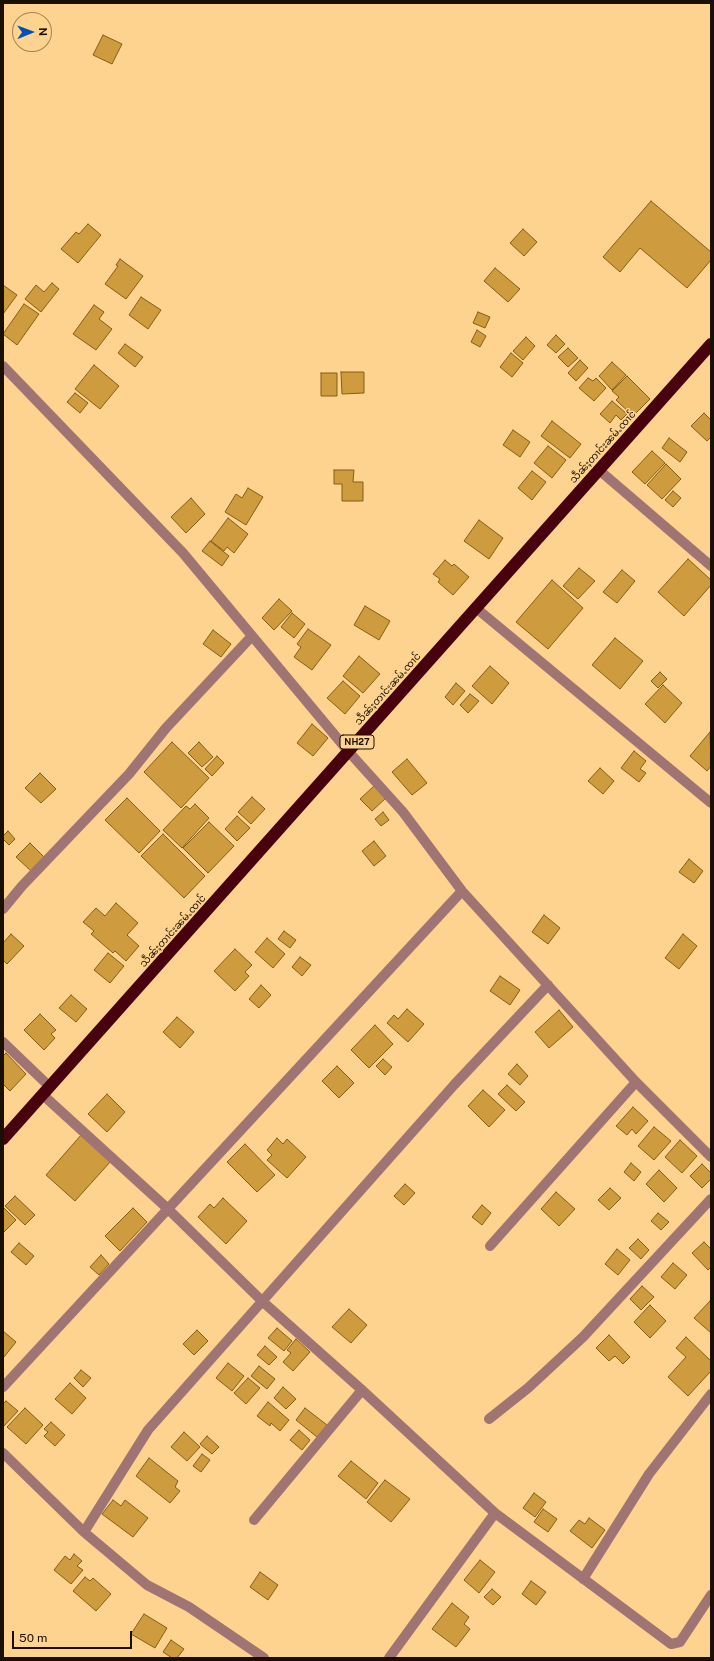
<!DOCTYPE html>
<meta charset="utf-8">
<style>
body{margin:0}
#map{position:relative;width:714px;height:1661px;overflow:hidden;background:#fdd38f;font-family:"Public Sans",sans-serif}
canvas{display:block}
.frame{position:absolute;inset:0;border:4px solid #1a0f00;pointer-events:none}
.north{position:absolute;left:12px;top:12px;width:40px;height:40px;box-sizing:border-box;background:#fdd38f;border:1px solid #a28556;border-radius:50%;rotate:89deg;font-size:11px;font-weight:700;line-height:16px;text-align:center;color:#1a0f00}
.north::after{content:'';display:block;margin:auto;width:14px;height:18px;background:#004eb8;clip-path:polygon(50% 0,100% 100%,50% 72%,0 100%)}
.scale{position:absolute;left:12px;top:1631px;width:120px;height:18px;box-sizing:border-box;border:2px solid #1a0f00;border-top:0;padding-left:5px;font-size:12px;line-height:14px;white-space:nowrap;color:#1a0f00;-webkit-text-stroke:3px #fdd38f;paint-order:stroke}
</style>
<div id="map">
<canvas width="714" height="1661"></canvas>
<div class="frame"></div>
<div class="north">N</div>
<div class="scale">50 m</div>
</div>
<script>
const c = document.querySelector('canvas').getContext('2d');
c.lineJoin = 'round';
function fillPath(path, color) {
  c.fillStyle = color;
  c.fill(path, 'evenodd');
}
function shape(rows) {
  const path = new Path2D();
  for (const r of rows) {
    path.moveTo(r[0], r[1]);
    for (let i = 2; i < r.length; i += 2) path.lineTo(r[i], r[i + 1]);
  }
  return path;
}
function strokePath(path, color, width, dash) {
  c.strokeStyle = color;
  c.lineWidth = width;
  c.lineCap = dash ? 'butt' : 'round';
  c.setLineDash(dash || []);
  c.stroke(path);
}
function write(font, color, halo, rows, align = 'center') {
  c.font = font + ' "Public Sans","Noto Sans Myanmar",sans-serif';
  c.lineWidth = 3;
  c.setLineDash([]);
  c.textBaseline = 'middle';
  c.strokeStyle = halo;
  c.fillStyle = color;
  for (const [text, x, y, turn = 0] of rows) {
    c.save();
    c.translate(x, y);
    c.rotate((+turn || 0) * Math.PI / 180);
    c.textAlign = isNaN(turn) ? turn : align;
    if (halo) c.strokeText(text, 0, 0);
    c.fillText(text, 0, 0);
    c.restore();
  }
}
const building = shape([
 [103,35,122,44,112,64,93,55,103,35],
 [651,201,711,252,711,260,687,288,640,248,620,272,603,257,651,201],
 [88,224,101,235,78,263,61,249,76,232,79,234,88,224],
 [523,229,537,242,524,256,510,243,523,229],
 [120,259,143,276,126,299,105,284,118,266,116,265,120,259],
 [495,268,520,289,508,302,484,281,495,268],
 [52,283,59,289,41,312,25,299,36,285,44,292,52,283],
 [3,285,17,295,3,314,3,285],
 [141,297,161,310,148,329,129,315,141,297],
 [24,304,39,314,17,345,3,334,24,304],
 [94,305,104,312,99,319,112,329,96,350,73,334,94,305],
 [478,312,490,317,485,328,473,323,478,312],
 [477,330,486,336,480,347,471,342,477,330],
 [556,335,565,344,556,353,547,345,556,335],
 [526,337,535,346,523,360,513,351,526,337],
 [125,344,143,357,135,367,118,353,125,344],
 [568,348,578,358,568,367,558,357,568,348],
 [511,353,523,363,512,377,500,367,511,353],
 [580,360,588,368,576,381,568,373,580,360],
 [612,362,626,375,612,390,599,376,612,362],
 [94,365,119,386,100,409,75,389,94,365],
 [341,372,364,372,364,393,342,394,341,372],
 [321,373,337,373,337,396,321,396,321,373],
 [627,376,650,399,633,416,616,400,619,397,612,391,627,376],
 [588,378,593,381,596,378,606,388,594,401,579,388,588,378],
 [75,393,88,403,80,413,67,402,75,393],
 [612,401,627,414,621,420,616,415,610,423,600,414,612,401],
 [704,413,711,420,711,437,707,441,691,426,704,413],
 [552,421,581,444,570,458,541,436,552,421],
 [513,430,530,442,520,457,503,445,513,430],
 [669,438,687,452,680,462,662,448,669,438],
 [548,446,566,460,552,478,534,463,548,446],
 [652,451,665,463,645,484,632,472,652,451],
 [666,464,681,479,662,499,647,485,666,464],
 [334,470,354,470,353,482,363,482,363,501,342,501,342,484,334,484,334,470],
 [532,471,546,482,532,500,518,488,532,471],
 [248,488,263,497,246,525,225,512,236,494,242,498,248,488],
 [673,491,681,498,673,507,665,500,673,491],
 [191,498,205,514,186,533,171,517,191,498],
 [228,518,248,534,234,553,227,547,224,551,211,541,228,518],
 [479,520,503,538,489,559,464,541,479,520],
 [210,541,229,556,222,566,202,551,210,541],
 [688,559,711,580,711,585,684,616,658,592,688,559],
 [445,560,452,566,454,564,469,577,453,595,438,582,440,579,433,574,445,560],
 [579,568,595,581,578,599,563,586,579,568],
 [622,570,635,581,617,603,603,592,622,570],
 [552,580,583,608,548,649,516,622,552,580],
 [279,599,292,611,274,630,262,618,279,599],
 [365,606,390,621,379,640,354,625,365,606],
 [292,613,305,624,294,638,281,627,292,613],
 [308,629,331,645,312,670,294,657,301,647,297,644,308,629],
 [213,630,231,644,221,657,203,644,213,630],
 [615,638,643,661,620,689,592,665,615,638],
 [359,656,380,674,363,693,343,676,359,656],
 [490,666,509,683,492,704,472,686,490,666],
 [660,672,667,679,658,688,651,681,660,672],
 [343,681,360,696,345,714,327,698,343,681],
 [456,683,465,691,453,705,445,697,456,683],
 [663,685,682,703,665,723,645,704,663,685],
 [470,694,479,701,468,713,460,705,470,694],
 [312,724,328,738,313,756,297,743,312,724],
 [710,732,711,766,707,771,690,756,710,732],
 [172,742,209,778,181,808,144,772,172,742],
 [199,742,213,757,202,767,188,753,199,742],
 [634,751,646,761,640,769,646,773,639,782,621,768,634,751],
 [217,756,224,763,212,776,205,769,217,756],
 [407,759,427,783,412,795,392,772,407,759],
 [600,768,614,781,603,794,588,781,600,768],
 [40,773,56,789,41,803,25,788,40,773],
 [374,786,386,798,372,811,360,799,374,786],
 [252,797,265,809,251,824,238,812,252,797],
 [127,798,160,831,139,853,105,820,127,798],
 [195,804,209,818,182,848,163,830,186,806,190,809,195,804],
 [383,812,389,820,381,826,375,819,383,812],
 [237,816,250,828,237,841,225,829,237,816],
 [209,822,234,846,208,873,183,848,209,822],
 [8,831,15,839,9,845,3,839,3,836,8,831],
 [163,834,205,876,184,898,141,856,163,834],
 [374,841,386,856,374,866,362,851,374,841],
 [30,843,44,857,31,871,16,857,30,843],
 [689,859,703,871,694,883,679,872,689,859],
 [116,903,138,923,127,935,139,946,126,961,115,951,113,953,91,934,94,931,83,922,96,908,105,916,116,903],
 [544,915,560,928,548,944,532,932,544,915],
 [284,931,296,940,290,948,278,939,284,931],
 [11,934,24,946,7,964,3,960,3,943,11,934],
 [683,934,697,946,679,969,665,958,683,934],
 [267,938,285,954,273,968,255,952,267,938],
 [235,949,252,965,245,972,249,976,235,991,214,971,235,949],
 [108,953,124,966,110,983,94,970,108,953],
 [300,957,311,965,302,976,292,967,300,957],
 [500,976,520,990,510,1005,490,991,500,976],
 [261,985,271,995,259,1008,249,999,261,985],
 [71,995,87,1009,76,1022,59,1008,71,995],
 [407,1009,424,1024,408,1042,387,1023,394,1015,398,1019,407,1009],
 [559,1010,573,1027,549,1048,535,1032,559,1010],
 [40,1014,56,1030,51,1034,55,1038,44,1050,24,1030,40,1014],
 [177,1017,194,1032,180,1048,163,1032,177,1017],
 [375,1025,393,1044,369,1068,351,1050,375,1025],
 [6,1053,26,1074,10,1091,3,1084,3,1056,6,1053],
 [383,1059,392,1067,385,1075,376,1066,383,1059],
 [517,1064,528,1076,520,1085,508,1074,517,1064],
 [337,1066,354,1083,339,1098,322,1081,337,1066],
 [507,1085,525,1102,516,1111,498,1094,507,1085],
 [483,1090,505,1110,489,1127,468,1106,483,1090],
 [107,1094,125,1112,107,1132,88,1114,107,1094],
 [633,1107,648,1121,636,1134,632,1129,627,1135,616,1126,633,1107],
 [654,1127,671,1141,654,1160,638,1146,654,1127],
 [82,1134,111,1161,75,1201,46,1175,82,1134],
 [277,1138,283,1144,287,1139,306,1157,287,1178,267,1160,272,1155,267,1150,277,1138],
 [680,1140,697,1156,682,1173,665,1157,680,1140],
 [245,1144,275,1175,257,1192,227,1162,245,1144],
 [631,1163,641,1172,634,1181,624,1172,631,1163],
 [702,1164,711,1173,711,1179,702,1188,690,1176,702,1164],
 [659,1170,677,1188,664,1202,646,1184,659,1170],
 [405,1184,415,1193,404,1205,394,1196,405,1184],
 [610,1188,621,1198,609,1210,598,1200,610,1188],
 [556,1192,575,1209,559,1226,541,1209,556,1192],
 [15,1196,35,1215,25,1225,5,1206,15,1196],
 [223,1198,247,1221,226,1244,198,1217,210,1204,214,1208,223,1198],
 [482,1205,491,1213,482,1225,472,1217,482,1205],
 [3,1207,16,1220,3,1233,3,1207],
 [133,1208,147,1222,120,1251,105,1236,133,1208],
 [658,1213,669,1222,661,1230,651,1221,658,1213],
 [638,1239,649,1250,641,1259,629,1248,638,1239],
 [704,1242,711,1249,711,1267,708,1270,692,1253,704,1242],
 [19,1243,34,1256,26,1265,11,1252,19,1243],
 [617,1249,630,1260,618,1275,605,1264,617,1249],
 [101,1255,109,1264,99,1275,90,1267,101,1255],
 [673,1263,687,1275,675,1289,661,1277,673,1263],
 [642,1286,654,1297,641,1310,630,1299,642,1286],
 [710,1301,711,1303,711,1333,694,1318,710,1301],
 [650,1305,666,1321,650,1338,634,1322,650,1305],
 [349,1309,367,1325,351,1343,332,1327,349,1309],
 [277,1328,292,1341,284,1351,268,1338,277,1328],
 [197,1330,208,1341,194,1355,183,1344,197,1330],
 [3,1331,16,1342,4,1357,3,1356,3,1331],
 [609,1335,630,1357,623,1364,615,1356,609,1361,596,1348,609,1335],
 [686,1337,711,1361,711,1371,688,1396,668,1377,686,1357,676,1348,686,1337],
 [296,1339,310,1352,293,1371,283,1362,291,1353,287,1350,296,1339],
 [265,1346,277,1357,269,1365,257,1355,265,1346],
 [228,1363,244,1376,232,1391,216,1378,228,1363],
 [259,1366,275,1379,267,1389,251,1376,259,1366],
 [81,1370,91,1378,83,1387,74,1378,81,1370],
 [248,1378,260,1388,246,1404,234,1393,248,1378],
 [70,1383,86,1398,72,1414,55,1399,70,1383],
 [283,1387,296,1399,286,1409,274,1398,283,1387],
 [6,1401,18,1411,3,1427,3,1404,6,1401],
 [268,1402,289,1420,280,1431,271,1423,270,1426,257,1416,268,1402],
 [25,1408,43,1425,26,1444,7,1427,25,1408],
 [305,1408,327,1425,317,1437,296,1420,305,1408],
 [51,1422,65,1435,55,1446,44,1436,48,1432,44,1429,51,1422],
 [299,1430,310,1440,302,1450,290,1440,299,1430],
 [184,1432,200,1447,187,1461,171,1447,184,1432],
 [207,1436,219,1447,212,1454,200,1444,207,1436],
 [202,1454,210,1460,201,1472,193,1466,202,1454],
 [149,1458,178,1481,175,1487,180,1491,170,1503,136,1476,149,1458],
 [351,1461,378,1483,366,1499,338,1476,351,1461],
 [385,1480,410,1499,391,1522,367,1502,385,1480],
 [534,1493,546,1502,535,1517,523,1508,534,1493],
 [113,1500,121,1506,125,1500,148,1518,133,1537,102,1514,113,1500],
 [543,1509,557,1519,548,1532,534,1522,543,1509],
 [589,1518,605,1530,592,1548,570,1531,579,1520,585,1524,589,1518],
 [74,1554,82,1561,77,1566,83,1570,71,1584,54,1570,65,1556,70,1560,74,1554],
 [480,1560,495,1572,479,1593,464,1580,480,1560],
 [260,1572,278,1585,268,1600,250,1587,260,1572],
 [85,1577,90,1581,93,1578,111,1594,96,1611,73,1591,85,1577],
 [531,1581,546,1592,536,1605,522,1594,531,1581],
 [492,1589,501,1597,493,1605,484,1597,492,1589],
 [452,1603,469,1617,464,1624,470,1629,456,1647,432,1629,452,1603],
 [144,1614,167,1628,155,1648,131,1634,144,1614],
 [171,1640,184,1649,177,1658,172,1658,163,1652,171,1640]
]);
fillPath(building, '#ce9b3e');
strokePath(building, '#835e15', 1);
strokePath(shape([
 [3,366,183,553,348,751,403,812,462,891,636,1082,711,1157],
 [599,470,711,566],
 [476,608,711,803],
 [3,909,22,886,129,774,166,728,252,636],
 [3,1042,50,1087],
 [43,1095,167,1208,262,1301,362,1390,495,1513,671,1644,680,1642,711,1595],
 [490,1246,636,1082],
 [3,1387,462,891],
 [489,1419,528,1388,583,1337,711,1199],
 [3,1453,84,1532,147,1585,189,1607,264,1658],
 [254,1520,362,1390],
 [84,1532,148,1430,454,1085,548,985],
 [583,1579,649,1474,711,1394],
 [389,1658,495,1513]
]), '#a17474', 10);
strokePath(shape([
 [3,1139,711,344]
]), '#48020e', 12);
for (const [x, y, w] of [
 [357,742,34]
]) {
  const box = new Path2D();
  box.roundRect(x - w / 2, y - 7, w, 14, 3);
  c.fillStyle = '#fdd38f';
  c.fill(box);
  strokePath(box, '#1a0f00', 1);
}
write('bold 9px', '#1a0f00', null, [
 ["NH27",357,742]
]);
write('10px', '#1a0f00', '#fdd38f', [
 ["သဵၼ်ႈတၢင်းၼမ်ႉၸၢင်",603,447,-48],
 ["သဵၼ်ႈတၢင်းၼမ်ႉၸၢင်",388,689,-48],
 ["သဵၼ်ႈတၢင်းၼမ်ႉၸၢင်",173,931,-48]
]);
</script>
